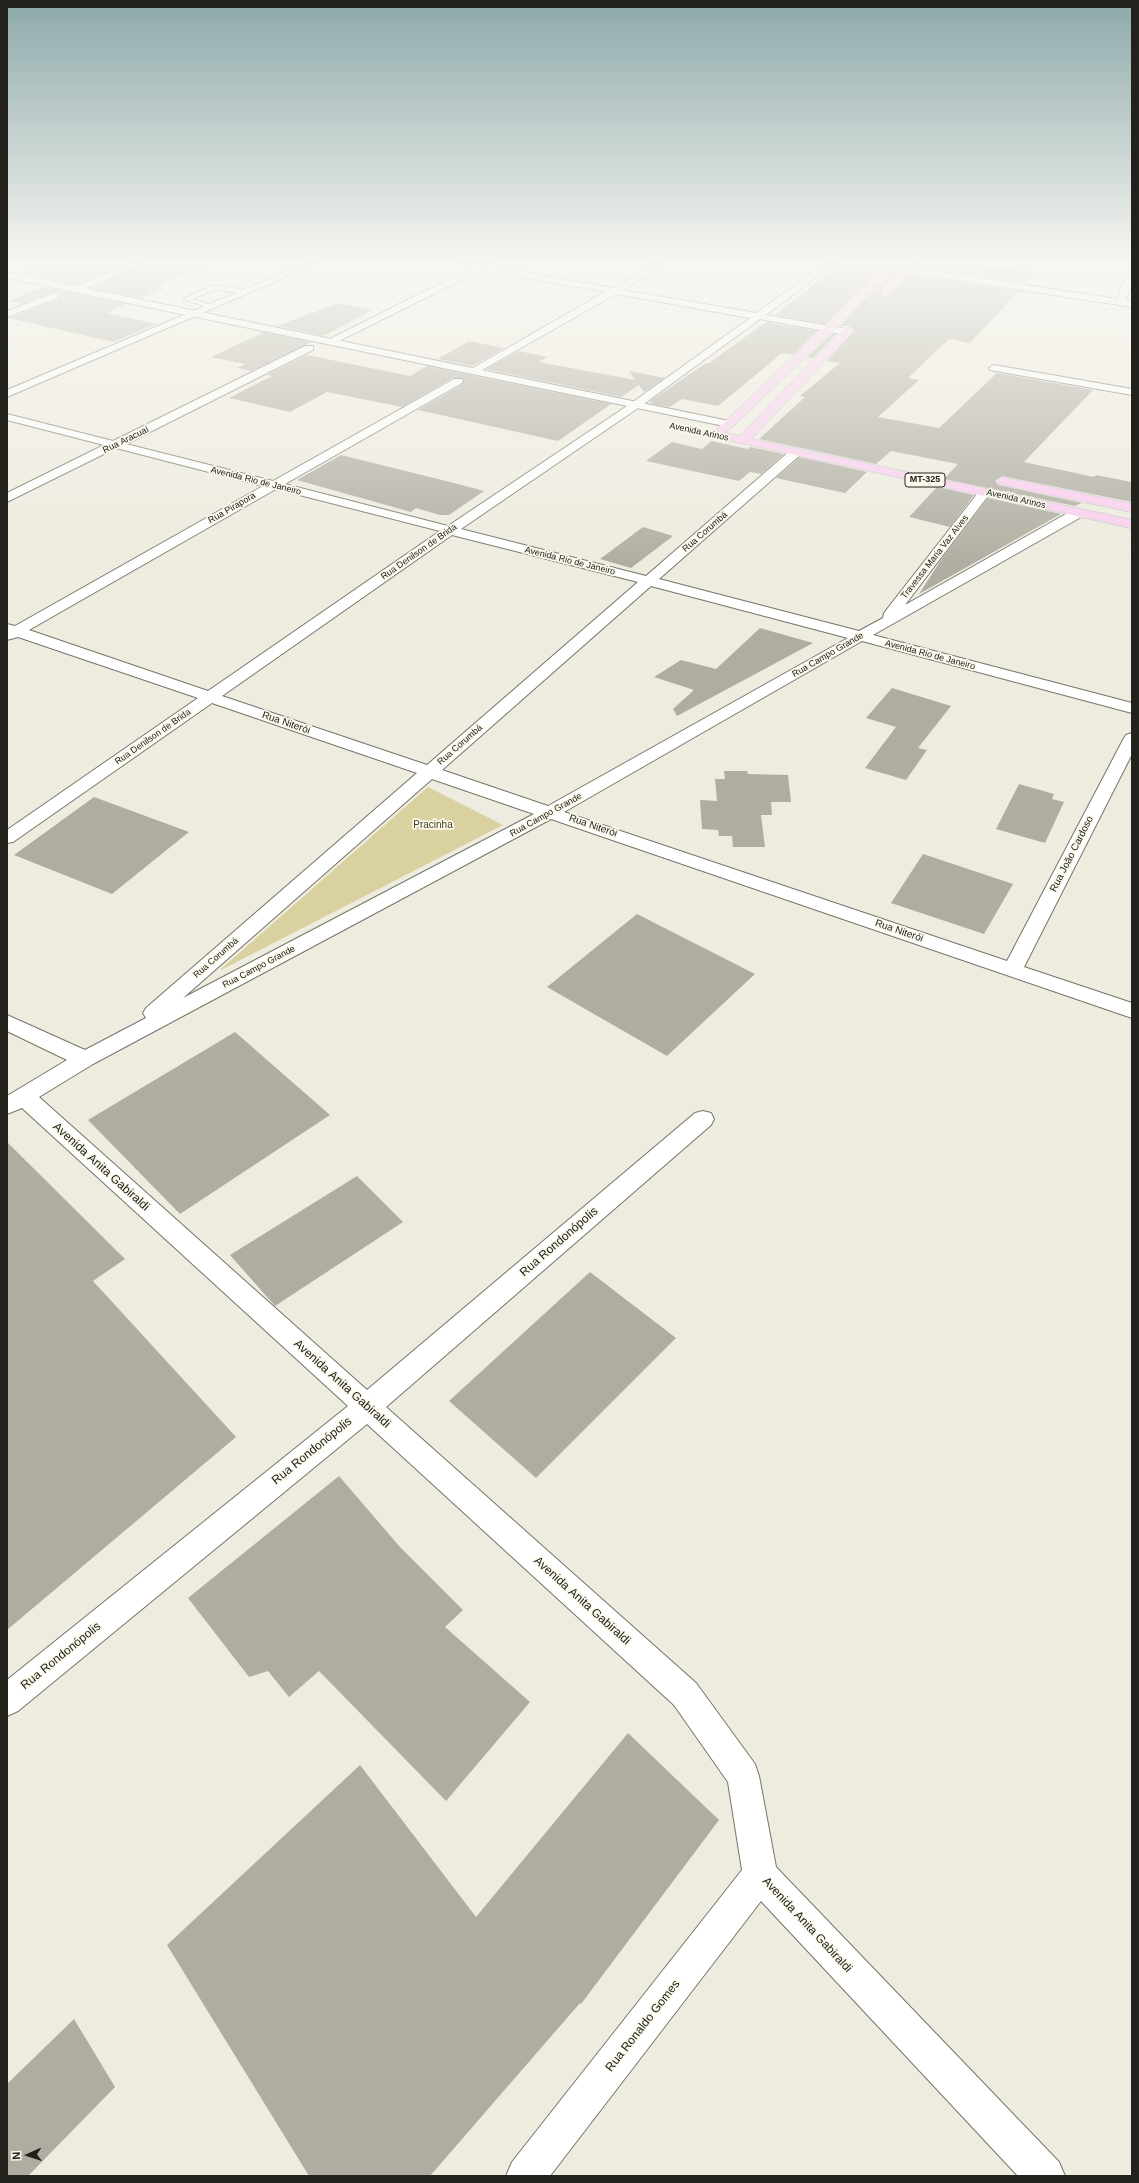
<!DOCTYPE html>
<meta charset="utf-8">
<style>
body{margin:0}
#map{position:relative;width:1139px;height:2183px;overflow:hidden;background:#eeecdf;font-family:Helvetica,sans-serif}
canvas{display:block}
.frame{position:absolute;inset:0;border:8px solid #22211c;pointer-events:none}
.north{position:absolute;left:8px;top:2135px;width:40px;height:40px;-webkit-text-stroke:3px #fbf9ec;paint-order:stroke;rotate:267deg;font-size:11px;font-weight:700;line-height:16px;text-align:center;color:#22211c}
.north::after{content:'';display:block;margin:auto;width:14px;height:18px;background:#22211c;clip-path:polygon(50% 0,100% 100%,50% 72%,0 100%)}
</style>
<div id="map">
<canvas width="1139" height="2183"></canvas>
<div class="frame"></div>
<div class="north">N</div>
</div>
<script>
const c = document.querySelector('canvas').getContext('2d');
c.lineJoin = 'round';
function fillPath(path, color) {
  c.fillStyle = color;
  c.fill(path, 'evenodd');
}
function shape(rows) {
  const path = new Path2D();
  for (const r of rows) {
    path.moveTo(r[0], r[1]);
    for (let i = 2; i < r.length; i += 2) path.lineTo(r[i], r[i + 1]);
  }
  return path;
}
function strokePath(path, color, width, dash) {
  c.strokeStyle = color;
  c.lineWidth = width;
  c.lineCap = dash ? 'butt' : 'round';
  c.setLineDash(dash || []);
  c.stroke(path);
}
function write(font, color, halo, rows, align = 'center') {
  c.font = font + ' Helvetica,sans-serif';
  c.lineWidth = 3.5;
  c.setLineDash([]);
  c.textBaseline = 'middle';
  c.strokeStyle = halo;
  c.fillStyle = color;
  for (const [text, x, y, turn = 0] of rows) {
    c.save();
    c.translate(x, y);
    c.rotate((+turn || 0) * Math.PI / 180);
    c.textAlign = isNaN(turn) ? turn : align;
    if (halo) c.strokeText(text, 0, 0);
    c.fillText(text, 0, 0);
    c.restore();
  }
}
fillPath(shape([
 [428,787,503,825,221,970,221,969]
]), '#dad1a1');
fillPath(shape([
 [25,264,127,264,76,285,24,274],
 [144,264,205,264,206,266,155,286,166,288,141,298,90,288],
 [840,264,885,264,826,324,775,315],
 [916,264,974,264,1035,272,1025,283,915,266],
 [891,271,897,272,881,290,882,296,889,296,908,274,1019,291,970,343,949,339,908,378,919,380,878,417,939,428,997,373,1093,390,1024,462,1094,477,1096,475,1132,482,1132,502,1002,476,995,481,998,485,1082,503,1075,506,944,479,958,464,891,451,876,464,759,439,805,397,800,396,840,363,827,361,854,330,849,326,840,326],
 [43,287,126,304,106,313,157,324,113,342,9,318,59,299,59,293,54,292,22,304,8,301],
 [338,303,372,310,324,336,277,326],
 [766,322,818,331,793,355,782,353,718,406,682,399,670,407,652,404,650,401,706,363,709,363],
 [264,332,312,342,251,371,237,368,245,364,211,357],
 [832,334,836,334,813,358,807,357],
 [469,341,504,348,472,366,438,359],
 [519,351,547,357,539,362,635,380,629,371,665,378,644,392,639,385,621,397,486,369],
 [307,355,410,376,427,366,611,404,558,441,418,410,463,384,464,380,462,378,453,378,402,407,327,392,290,412,229,398,272,376,267,375],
 [711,441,748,449,750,447,784,454,761,474,750,472,739,481,646,461,672,442,702,449],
 [341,455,454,483,484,491,449,515,440,515,416,508,411,512,297,480],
 [800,457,867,472,845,493,776,478],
 [937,487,974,495,950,527,909,517],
 [988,498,1061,514,919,594,943,557],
 [643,527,673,536,631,568,600,559],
 [760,628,813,643,677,716,673,709,694,690,654,677,681,660,716,669],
 [892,688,951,706,918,748,927,750,906,780,865,768,896,727,866,718],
 [724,771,747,771,748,774,788,775,791,802,771,802,772,815,761,815,765,847,733,847,732,836,719,836,718,830,702,829,700,800,717,801,715,779,725,779],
 [1019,784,1054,794,1052,799,1064,802,1045,843,996,829],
 [94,797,189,832,112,894,14,855],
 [923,854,1013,884,984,934,891,903],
 [637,914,755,974,667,1056,547,987],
 [235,1032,330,1115,180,1214,88,1120],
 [7,1142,125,1259,93,1281,236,1437,7,1630],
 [357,1176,403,1222,275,1306,230,1255],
 [590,1272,676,1338,536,1478,449,1401],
 [339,1476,400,1547,463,1610,445,1627,530,1702,446,1801,319,1671,289,1697,268,1671,249,1677,188,1598],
 [628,1733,719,1820,581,2004,580,2003,430,2176,309,2176,167,1945,360,1765,476,1917],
 [74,2019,115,2087,28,2176,7,2176,7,2084]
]), '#afada1');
const lane = shape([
 [214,285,245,290,248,292,245,294,215,289,192,299,214,306,212,309,183,299,214,285]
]);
const street = shape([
 [131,264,143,264,78,291,75,292,70,289,131,264],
 [304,264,316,264,7,397,7,390,304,264],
 [459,264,488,264,488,266,613,288,654,264,665,264,623,290,756,313,824,264,834,264,766,315,847,329,852,332,847,335,760,319,641,406,461,529,646,576,791,450,799,450,801,453,799,456,659,579,859,631,883,618,884,613,981,489,989,489,991,492,905,605,1073,510,1083,510,1084,513,1083,516,873,635,1132,703,1132,713,862,641,564,812,1007,961,1124,738,1126,735,1132,733,1132,754,1024,967,1132,1003,1132,1018,551,819,93,1064,39,1097,367,1390,695,1113,703,1111,711,1113,714,1119,711,1125,386,1407,696,1683,755,1764,759,1776,776,1867,1059,2162,1065,2176,1018,2176,761,1901,550,2176,506,2176,512,2162,742,1870,728,1782,674,1705,367,1424,18,1711,7,1716,7,1680,348,1406,22,1108,7,1114,7,1096,67,1060,7,1031,7,1015,85,1050,146,1018,143,1013,146,1008,417,773,212,703,13,842,7,843,7,830,198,698,18,637,7,640,7,624,15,626,263,486,116,448,7,502,7,493,104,445,7,420,7,414,113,441,305,346,313,346,313,350,126,444,273,481,454,379,462,379,463,381,462,383,285,484,448,526,633,402,750,318,616,294,475,374,471,373,470,371,471,369,605,292,481,270,335,343,327,343,326,341,471,268,459,264],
 [276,489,440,531,208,691,29,630,276,489],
 [452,535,638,582,427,765,222,696,452,535],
 [651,586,848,638,548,806,442,770,651,586],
 [432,779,534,814,183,998,432,779],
 [889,264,1117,299,1127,273,1132,270,1132,285,1126,300,1132,301,1132,307,886,269,886,265,889,264],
 [55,293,58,294,58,298,7,317,7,311,55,293],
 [994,365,1132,389,1132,395,990,370,989,368,994,365]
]);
const secondary = shape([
 [7,272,729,421,735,424,729,427,7,278,7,272]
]);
const primary = shape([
 [887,264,896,264,833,331,725,433,740,436,844,328,848,327,853,330,852,332,751,439,1132,520,1132,528,713,437,711,435,713,433,825,327,887,264],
 [906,264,915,264,888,295,882,295,882,291,906,264],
 [1002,477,1132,504,1132,512,998,484,996,481,1002,477]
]);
strokePath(lane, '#777569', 2);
strokePath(street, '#777569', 2);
strokePath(secondary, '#777569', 2);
strokePath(primary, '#cececd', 2);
fillPath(lane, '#fff');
fillPath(street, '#fff');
fillPath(secondary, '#fff');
fillPath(primary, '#f9ceef');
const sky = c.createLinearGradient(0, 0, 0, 570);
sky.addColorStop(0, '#8da9aa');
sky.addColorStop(0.46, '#f7f6f1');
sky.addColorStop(1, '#f7f6f100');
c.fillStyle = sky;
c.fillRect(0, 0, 1139, 570);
write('9px', '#22211c', '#fbf9ec', [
 ["Avenida Arinos",699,432,12],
 ["Rua Aracuaí",126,440,-26],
 ["Avenida Rio de Janeiro",256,481,14],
 ["Avenida Arinos",1016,499,13],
 ["Rua Pirapora",232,508,-30],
 ["Rua Corumbá",705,532,-41],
 ["Rua Denilson de Brida",419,552,-35],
 ["Travessa Maria Vaz Alves",935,557,-52],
 ["Avenida Rio de Janeiro",570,561,14],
 ["Rua Campo Grande",828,655,-30],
 ["Avenida Rio de Janeiro",930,655,15],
 ["Rua Denilson de Brida",153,737,-35],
 ["Rua Corumbá",460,745,-41],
 ["Rua Campo Grande",546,815,-29],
 ["Rua Corumbá",216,958,-41],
 ["Rua Campo Grande",259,967,-28]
]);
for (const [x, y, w] of [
 [925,480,40]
]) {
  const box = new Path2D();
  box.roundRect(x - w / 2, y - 7, w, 14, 3);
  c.fillStyle = '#fbf9ec';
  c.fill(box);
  strokePath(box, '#22211c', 1);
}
write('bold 9px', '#22211c', null, [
 ["MT-325",925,480]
]);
write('10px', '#22211c', '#fbf9ec', [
 ["Rua Niterói",286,723,19],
 ["Rua Niterói",593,826,19],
 ["Rua João Cardoso",1072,854,-63],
 ["Rua Niterói",899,931,19]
]);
write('10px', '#433d1c', '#fbf9ec', [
 ["Pracinha",433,825]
]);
write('12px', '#22211c', '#fbf9ec', [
 ["Avenida Anita Gabiraldi",101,1167,42],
 ["Rua Rondonópolis",559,1242,-41],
 ["Avenida Anita Gabiraldi",342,1384,42],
 ["Rua Rondonópolis",312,1451,-39],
 ["Avenida Anita Gabiraldi",582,1601,42],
 ["Rua Rondonópolis",61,1656,-39],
 ["Avenida Anita Gabiraldi",807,1925,47],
 ["Rua Ronaldo Gomes",643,2026,-52]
]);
</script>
